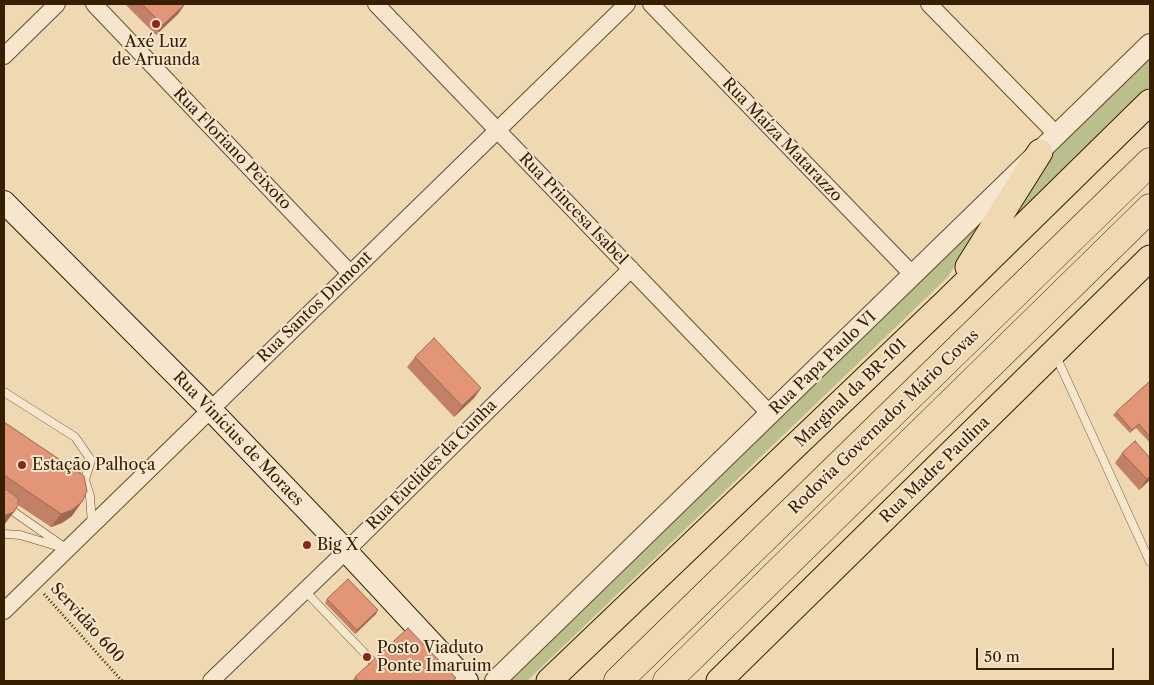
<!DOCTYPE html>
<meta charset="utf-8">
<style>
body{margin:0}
#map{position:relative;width:1154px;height:685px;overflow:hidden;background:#efd9b2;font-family:"Libre Caslon Text",serif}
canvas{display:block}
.frame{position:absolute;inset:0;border:5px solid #372001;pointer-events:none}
.scale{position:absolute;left:976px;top:648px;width:138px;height:22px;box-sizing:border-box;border:2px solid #372001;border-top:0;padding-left:6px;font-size:15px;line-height:18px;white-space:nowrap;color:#372001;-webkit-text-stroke:4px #f5e6cd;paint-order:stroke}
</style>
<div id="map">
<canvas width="1154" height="685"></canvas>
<div class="frame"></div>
<div class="scale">50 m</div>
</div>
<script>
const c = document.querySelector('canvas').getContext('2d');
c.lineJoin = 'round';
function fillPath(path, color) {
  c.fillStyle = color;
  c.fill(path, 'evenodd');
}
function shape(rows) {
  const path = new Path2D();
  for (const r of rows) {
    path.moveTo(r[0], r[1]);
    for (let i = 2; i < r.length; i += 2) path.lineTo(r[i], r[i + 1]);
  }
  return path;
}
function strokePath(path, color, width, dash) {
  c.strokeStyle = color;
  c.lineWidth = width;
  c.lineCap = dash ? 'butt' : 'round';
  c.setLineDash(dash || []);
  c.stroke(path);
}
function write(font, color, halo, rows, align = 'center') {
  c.font = font + ' "Libre Caslon Text",serif';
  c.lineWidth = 4;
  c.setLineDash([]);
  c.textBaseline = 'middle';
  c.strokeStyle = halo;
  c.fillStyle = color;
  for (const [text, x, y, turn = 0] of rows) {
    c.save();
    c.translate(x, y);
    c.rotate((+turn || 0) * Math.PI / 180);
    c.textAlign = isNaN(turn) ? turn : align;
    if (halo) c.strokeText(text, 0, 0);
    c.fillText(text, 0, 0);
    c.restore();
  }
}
fillPath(shape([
 [1150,53,1150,86,1003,227,1040,163],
 [983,217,948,277,527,681,502,681]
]), '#babf8c');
const service = shape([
 [1056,356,1150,562],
 [4,392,75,437,91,460,85,480],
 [80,477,85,480,90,496,92,524],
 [4,505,67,549],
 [4,534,20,535,60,547],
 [304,590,374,663]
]);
const minor = shape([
 [94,4,350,273],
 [376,4,770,414],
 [651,4,913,275],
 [929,4,1057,135],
 [4,56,57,4],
 [4,611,627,4],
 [211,681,346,551,631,269]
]);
const tertiary = shape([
 [495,681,1150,44]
]);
const secondary = shape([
 [4,202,211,410,334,538,467,681]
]);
const primary = shape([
 [968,267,1040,152],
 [549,681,947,301,1150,102],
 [719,681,1150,258]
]);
const motorway = shape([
 [618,681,1150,162],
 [667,681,1150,208]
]);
strokePath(service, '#654e2d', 9);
strokePath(minor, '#654e2d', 18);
strokePath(tertiary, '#654e2d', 22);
strokePath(secondary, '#372001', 24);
strokePath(primary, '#372001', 27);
strokePath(motorway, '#372001', 29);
strokePath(shape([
 [44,594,122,681]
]), '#372001', 3, [1, 2.5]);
strokePath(service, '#f5e6cd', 8);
strokePath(minor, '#f5e6cd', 16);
strokePath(tertiary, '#f5e6cd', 20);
strokePath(secondary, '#f5e6cd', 22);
strokePath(primary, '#efd9b2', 25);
strokePath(motorway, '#efd9b2', 28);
fillPath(shape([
 [125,4,185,4,178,14,156,35],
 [415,357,481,388,474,398,454,417,407,367],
 [1150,381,1150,443,1136,428,1130,433,1113,415,1116,412],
 [4,422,72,516,62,523,51,527,18,505,4,525],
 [1122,453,1150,458,1150,480,1139,490,1115,463],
 [327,599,376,614,355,634,325,603],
 [355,677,456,678,454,681,352,681]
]), '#c28066');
fillPath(shape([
 [185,4,178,14,156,35,163,25],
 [481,388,474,398,454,417,462,406],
 [1150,476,1150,480,1139,490,1147,479],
 [82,502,72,516,62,523,51,527,61,514],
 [14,512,4,525,4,518,6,515],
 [378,610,376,614,355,634,357,630]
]), '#9e6853');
const building = shape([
 [142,4,185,4,163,25,142,4],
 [434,338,481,388,462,406,415,357,434,338],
 [1150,381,1150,437,1139,424,1132,430,1116,412,1150,381],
 [4,422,84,476,87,491,82,502,72,510,61,514,4,475,4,422],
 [1135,441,1150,458,1150,476,1147,479,1122,453,1135,441],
 [4,488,18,498,18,505,14,512,6,515,4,514,4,488],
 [348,579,378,610,357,630,327,599,348,579],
 [408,628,456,678,453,681,359,681,355,677,408,628]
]);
fillPath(building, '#e29577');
strokePath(building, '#9e6853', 1);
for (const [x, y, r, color] of [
 [156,24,5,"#8f2418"],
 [22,465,5,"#8f2418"],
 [307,545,5,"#8f2418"],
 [367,657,5,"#8f2418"]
]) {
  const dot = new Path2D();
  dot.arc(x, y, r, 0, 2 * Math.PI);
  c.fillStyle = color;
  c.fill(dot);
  strokePath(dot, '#f5e6cd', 2);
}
write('16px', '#372001', '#f5e6cd', [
 ["Axé Luz",156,42,"center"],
 ["de Aruanda",156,60,"center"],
 ["Estação Palhoça",32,465],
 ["Big X",317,545],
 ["Posto Viaduto",377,648],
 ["Ponte Imaruim",377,666]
], 'left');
write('16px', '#372001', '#f5e6cd', [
 ["Rua Maíza Matarazzo",782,140,46],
 ["Rua Floriano Peixoto",232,149,46],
 ["Rua Princesa Isabel",573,209,46],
 ["Rua Santos Dumont",315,307,-44],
 ["Rua Papa Paulo VI",823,363,-44],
 ["Marginal da BR-101",851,393,-44],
 ["Rodovia Governador Mário Covas",884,422,-44],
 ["Rua Vinícius de Moraes",238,439,46],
 ["Rua Euclides da Cunha",432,465,-45],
 ["Rua Madre Paulina",935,470,-44],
 ["Servidão 600",87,623,48]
]);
</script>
